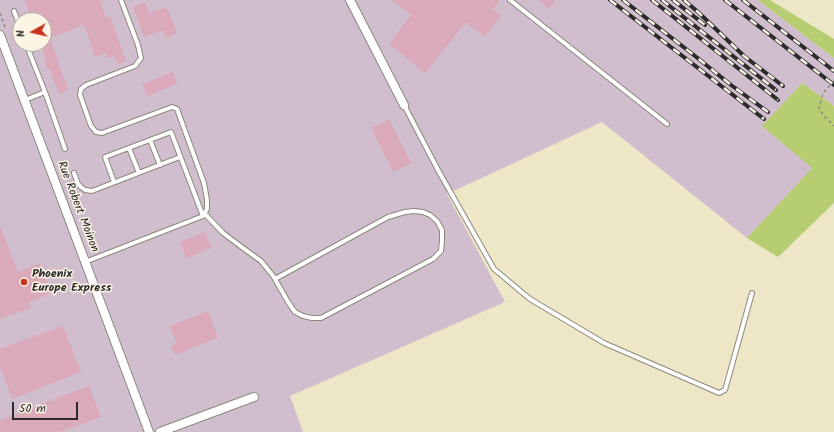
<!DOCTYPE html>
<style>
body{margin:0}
#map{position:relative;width:834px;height:432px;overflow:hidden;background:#ede6c7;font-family:Kalam,sans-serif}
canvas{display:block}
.north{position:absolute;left:12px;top:12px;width:40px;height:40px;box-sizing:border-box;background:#fcf5e5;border:1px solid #a8a49b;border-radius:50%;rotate:262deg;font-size:11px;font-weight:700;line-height:16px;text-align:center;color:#2b2b2b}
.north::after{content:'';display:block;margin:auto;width:14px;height:18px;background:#c8321e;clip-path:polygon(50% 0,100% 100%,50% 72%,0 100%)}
.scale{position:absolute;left:12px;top:402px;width:66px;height:18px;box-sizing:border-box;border:2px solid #2b2b2b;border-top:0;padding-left:5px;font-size:12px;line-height:14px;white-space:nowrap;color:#2b2b2b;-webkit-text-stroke:3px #fcf5e5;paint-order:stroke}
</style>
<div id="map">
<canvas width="834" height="432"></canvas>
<div class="north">N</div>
<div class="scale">50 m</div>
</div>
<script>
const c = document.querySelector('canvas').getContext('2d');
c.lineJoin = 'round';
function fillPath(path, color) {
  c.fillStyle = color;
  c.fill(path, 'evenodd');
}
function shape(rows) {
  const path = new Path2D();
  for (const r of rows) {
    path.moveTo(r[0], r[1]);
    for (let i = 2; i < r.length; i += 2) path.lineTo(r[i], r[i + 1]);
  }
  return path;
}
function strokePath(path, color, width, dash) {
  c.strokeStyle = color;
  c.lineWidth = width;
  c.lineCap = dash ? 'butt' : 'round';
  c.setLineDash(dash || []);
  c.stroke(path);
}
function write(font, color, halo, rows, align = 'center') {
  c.font = font + ' Kalam,sans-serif';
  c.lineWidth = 3;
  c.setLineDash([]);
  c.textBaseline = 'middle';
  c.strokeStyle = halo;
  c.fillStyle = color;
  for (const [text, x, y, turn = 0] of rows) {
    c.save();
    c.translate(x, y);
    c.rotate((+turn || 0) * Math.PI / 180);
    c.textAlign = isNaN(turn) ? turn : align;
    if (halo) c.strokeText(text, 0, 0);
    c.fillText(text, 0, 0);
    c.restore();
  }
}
fillPath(shape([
 [0,0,758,0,834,58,834,106,802,83,763,126,813,168,747,238,602,122,447,194,505,302,290,396,303,432,0,432],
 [20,20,44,20,44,44,20,44]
]), '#d0bdce');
fillPath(shape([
 [758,0,770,0,834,39,834,58],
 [802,83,834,106,834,203,778,257,747,238,812,168,762,126]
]), '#b6cd71');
fillPath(shape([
 [24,0,100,0,106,17,110,16,126,61,118,64,117,59,115,59,113,56,108,58,106,53,95,57,84,25,50,38,68,90,59,94,50,69,47,68,45,61,46,60,41,44,44,44,44,20,32,20,31,17,28,17,27,13,29,11],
 [392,0,500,0,493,9,501,16,484,37,466,22,425,73,389,44,411,15],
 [538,0,556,0,549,9],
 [145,2,149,13,167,7,177,33,166,38,163,30,144,37,133,7],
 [173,72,177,84,147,96,142,84],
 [389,119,411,163,393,172,371,128],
 [0,226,18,272,40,263,51,293,29,302,31,308,0,319],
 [205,232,211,248,186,258,180,242],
 [208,311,218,338,186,350,187,351,175,355,171,346,177,344,170,326],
 [63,326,81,372,12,399,0,367,0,349],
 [89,386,101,417,60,432,0,432,0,420]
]), '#daaabb');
const service = shape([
 [510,0,667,124],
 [14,11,20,27],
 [45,92,65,149],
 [25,100,45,92,26,44],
 [404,105,438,170,494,269,530,299,604,343,719,393,725,390,752,293],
 [150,140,160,165],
 [129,148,139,173],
 [74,173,78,184,81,187,85,190,92,191,180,157],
 [114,182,105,157,171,132,203,216],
 [204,213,223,233,243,248,261,261,274,277,275,279,288,302,295,312,303,316,312,318,321,318,433,259,441,251,442,241,442,230,437,221,430,215,423,212,414,211,405,212,388,217,275,279],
 [85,262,203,216,207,209,207,200,204,183,177,109,172,107,102,133,96,132,91,126,80,95,81,89,86,85,135,66,141,58,138,45,121,0]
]);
const minor = shape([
 [350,0,404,105],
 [0,35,149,432],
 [160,432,254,397]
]);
strokePath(service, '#8c8879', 6);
strokePath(minor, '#8c8879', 10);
strokePath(shape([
 [0,13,6,30],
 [834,81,823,93,819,108,824,116,834,126]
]), '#8c8879', 1.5, [3, 3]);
strokePath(service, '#fff', 4);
strokePath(minor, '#fff', 8);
const rail = shape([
 [610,0,764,119],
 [623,0,695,56,731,85,768,112],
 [652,0,778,100],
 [662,0,776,90],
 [673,0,705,25],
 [684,0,698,12,744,56,783,86],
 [725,0,834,85],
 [743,0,834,71]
]);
strokePath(rail, '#2b2b2b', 4);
strokePath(rail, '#fcf5e5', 2.5, [8]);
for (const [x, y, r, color] of [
 [24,282,4,"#c8321e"]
]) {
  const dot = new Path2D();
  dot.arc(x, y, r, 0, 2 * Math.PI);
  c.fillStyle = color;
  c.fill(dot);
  strokePath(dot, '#fcf5e5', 1.5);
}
write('12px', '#2b2b2b', '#fcf5e5', [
 ["Rue Robert Moinon",77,207,69]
]);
write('bold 12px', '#2b2b2b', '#fcf5e5', [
 ["Phoenix",32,275],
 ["Europe Express",32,289]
], 'left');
</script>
